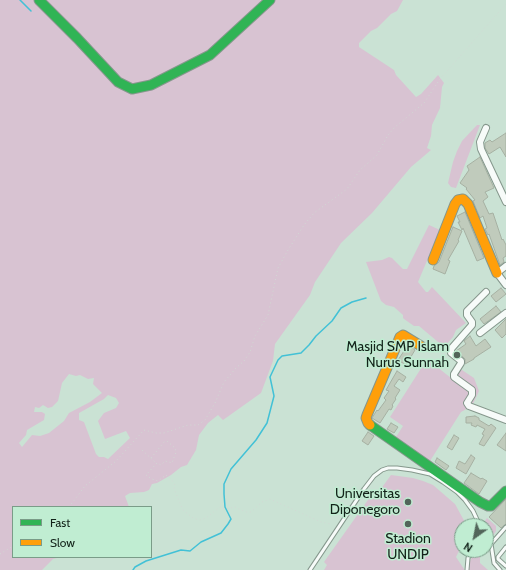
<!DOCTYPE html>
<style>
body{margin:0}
#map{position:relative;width:506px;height:570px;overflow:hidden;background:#cae2d4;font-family:Cabin,sans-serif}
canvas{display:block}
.legend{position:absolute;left:12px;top:506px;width:140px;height:52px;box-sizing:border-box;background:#c0edd2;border:1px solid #7a9c88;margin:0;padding:5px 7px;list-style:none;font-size:12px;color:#122219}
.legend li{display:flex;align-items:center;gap:8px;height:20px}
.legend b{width:20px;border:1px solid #7a9c88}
.north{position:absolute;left:454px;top:518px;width:40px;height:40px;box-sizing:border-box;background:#c0edd2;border:1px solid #7a9c88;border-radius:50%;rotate:213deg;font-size:11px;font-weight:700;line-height:16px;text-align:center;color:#122219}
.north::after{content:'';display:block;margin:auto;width:14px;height:18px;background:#52655a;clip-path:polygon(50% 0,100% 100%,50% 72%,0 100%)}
</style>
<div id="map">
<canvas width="506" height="570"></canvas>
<ul class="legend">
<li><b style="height:5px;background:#30b455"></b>Fast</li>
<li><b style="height:5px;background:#ff9f0a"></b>Slow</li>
</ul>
<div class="north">N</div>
</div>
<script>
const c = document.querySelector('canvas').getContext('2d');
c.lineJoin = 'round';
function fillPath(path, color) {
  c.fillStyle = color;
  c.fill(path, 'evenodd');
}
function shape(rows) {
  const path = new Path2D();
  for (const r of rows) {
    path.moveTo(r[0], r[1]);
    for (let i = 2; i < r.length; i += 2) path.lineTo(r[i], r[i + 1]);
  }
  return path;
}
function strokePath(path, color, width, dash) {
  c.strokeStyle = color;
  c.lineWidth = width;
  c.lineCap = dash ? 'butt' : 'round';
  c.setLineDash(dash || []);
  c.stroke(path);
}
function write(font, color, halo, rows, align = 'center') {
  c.font = font + ' Cabin,sans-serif';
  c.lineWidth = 3;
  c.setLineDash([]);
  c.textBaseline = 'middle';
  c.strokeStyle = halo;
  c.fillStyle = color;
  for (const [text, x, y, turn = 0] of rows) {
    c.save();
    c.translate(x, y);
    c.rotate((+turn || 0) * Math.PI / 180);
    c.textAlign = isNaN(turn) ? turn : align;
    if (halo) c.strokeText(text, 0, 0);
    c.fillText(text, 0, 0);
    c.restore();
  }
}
fillPath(shape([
 [0,0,403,0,397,11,391,14,377,28,371,31,359,43,359,47,394,70,396,75,416,97,421,94,438,75,444,83,442,87,440,108,432,125,431,136,427,148,431,150,411,167,372,213,341,243,315,282,310,295,275,344,273,361,261,393,223,420,218,415,208,423,199,435,196,450,187,465,181,467,171,475,157,483,152,484,149,490,144,492,130,493,125,496,129,507,13,507,13,557,61,557,53,559,42,570,0,570],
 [69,374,76,376,80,375,88,379,94,378,93,384,102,393,90,402,69,413,64,421,49,433,40,436,32,435,22,447,19,443,26,435,27,430,44,420,45,414,42,412,34,412,35,407,39,408,43,405,48,408,52,407,58,401,62,383],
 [108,395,116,398,119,403,116,408,104,413,98,421,105,439,126,431,130,438,108,459,104,457,99,457,96,454,84,422,79,420,79,413,104,399],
 [477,125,480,125,456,188,451,187,448,183,453,162,457,151,462,141],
 [429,225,440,230,418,282,426,292,428,292,432,287,466,323,456,330,453,337,444,347,419,326,414,326,404,319,403,318,403,315,394,307,386,305,381,301,366,262,382,260,389,257,392,258,403,269,407,269],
 [427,359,451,378,459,368,474,378,479,391,472,406,461,412,430,461,396,437,403,426,390,417],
 [391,475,413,478,423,481,433,485,455,504,467,526,462,526,462,545,456,557,464,569,464,570,324,570,327,565,324,562,375,490,378,493],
 [487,518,496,526,496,531,486,546,486,526,484,526,485,521],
 [476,550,483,550,480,554,480,563,488,570,465,570]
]), '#d8c3d2');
strokePath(shape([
 [20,0,31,11],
 [133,570,135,567,146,561,181,550,190,551,201,542,221,533,228,524,231,519,225,507,224,494,224,484,231,469,256,440,267,423,274,396,270,377,278,360,282,356,301,353,309,345,316,336,332,321,341,308,352,302,366,298]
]), '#42c1d6', 1.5);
const building = shape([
 [506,133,506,157,500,147,489,154,485,148,485,143,490,140,492,142,506,133],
 [480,157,494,188,485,192,488,197,483,201,489,214,493,213,502,240,503,239,506,245,506,256,503,258,504,262,500,265,489,234,488,235,485,229,487,228,483,216,480,218,473,201,475,200,466,189,467,188,460,183,469,170,467,166,480,157],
 [465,212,484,258,477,261,463,228,462,230,458,222,460,222,457,216,465,212],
 [453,227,462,231,458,240,459,241,448,260,450,261,445,274,433,269,434,266,439,262,453,227],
 [501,288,506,294,496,302,491,296,501,288],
 [496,306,501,312,484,324,480,319,496,306],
 [506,319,506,334,502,338,495,330,506,319],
 [470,336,476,346,485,339,491,347,474,358,474,359,465,364,465,359,456,351,466,344,464,341,470,336],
 [408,345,415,350,406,365,398,360,408,345],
 [397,371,406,377,403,382,399,379,394,386,400,390,395,398,396,399,392,405,393,406,391,410,389,409,380,423,372,418,377,410,378,411,386,400,384,398,389,391,386,390,397,371],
 [475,416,479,418,479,420,489,426,491,424,496,428,484,446,479,444,484,435,482,434,485,429,477,425,476,427,471,425,472,423,466,423,466,417,475,416],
 [391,423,398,427,394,433,387,429,391,423],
 [368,432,374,436,368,445,362,441,368,432],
 [506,433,506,451,497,445,506,433],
 [454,435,459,438,452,450,447,447,454,435],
 [471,455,475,458,466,474,456,468,459,461,465,464,471,455],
 [437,458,449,466,446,470,435,462,437,458],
 [471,473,481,479,482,478,487,481,479,494,464,483,471,473],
 [506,499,506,524,501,528,489,517,506,499]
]);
fillPath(building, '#c0cbbc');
strokePath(building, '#a6b0a2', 1);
const lane = shape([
 [506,547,498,557,498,559,506,566],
 [310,570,364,489,374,476,382,470,388,468,397,468,412,470,430,474,443,482,457,492,465,500,473,511,480,526],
 [467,570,468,558,473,550],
 [500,570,494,563,491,544,506,527]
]);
const street = shape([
 [486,128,480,142,481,149,506,202],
 [506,266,497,273,506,285],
 [486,292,467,311,467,315,472,322,472,325,451,349,451,353,461,361,461,363,454,374,454,377,472,390,472,395,467,403,469,406,506,420],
 [480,333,506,313]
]);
const fast = shape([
 [39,0,77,38,118,82,132,89,151,85,210,55,270,0],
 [370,425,480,502,488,506,491,506,506,491]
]);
const slow = shape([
 [433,260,455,204,458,200,463,199,468,204,497,273],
 [370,425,368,423,366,418,367,415,400,337,403,335,421,346]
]);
strokePath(lane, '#85978c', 5);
strokePath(street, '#85978c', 8);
strokePath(fast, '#85978c', 11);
strokePath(slow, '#85978c', 11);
strokePath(shape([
 [142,450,156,463],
 [151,458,165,441,167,441,175,448,176,452,172,463,165,461,161,465,157,463,146,475,152,479,158,481,166,475,171,479,175,485,174,489,183,510,193,518,200,520,206,518,220,507,225,509,235,507,246,512,251,512,262,502,270,499,321,522,331,524],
 [69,507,85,486,116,461,144,430,156,433,164,433,188,425,198,425,205,420,215,403,224,382,236,368,244,361,250,352,255,336,268,315,278,268,288,250,304,225,314,213,347,189,360,170,377,155,388,135,395,127,424,103,440,79,506,4],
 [0,554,13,546]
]), '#d2d9d4', 1, [1, 3]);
strokePath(lane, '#f7fbf9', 3);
strokePath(street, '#f7fbf9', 6);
strokePath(fast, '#30b455', 9);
strokePath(slow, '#ff9f0a', 9);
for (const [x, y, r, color] of [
 [457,355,4,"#52655a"],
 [408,502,4,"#52655a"],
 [408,524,4,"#52655a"]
]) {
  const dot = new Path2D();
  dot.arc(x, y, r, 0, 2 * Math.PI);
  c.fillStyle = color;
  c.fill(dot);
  strokePath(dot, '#c0edd2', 1.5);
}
write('14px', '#122219', '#c0edd2', [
 ["Masjid SMP Islam",449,347],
 ["Nurus Sunnah",449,363],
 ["Universitas",400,494],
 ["Diponegoro",400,510],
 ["Stadion",408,539,"center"],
 ["UNDIP",408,555,"center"]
], 'right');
</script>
